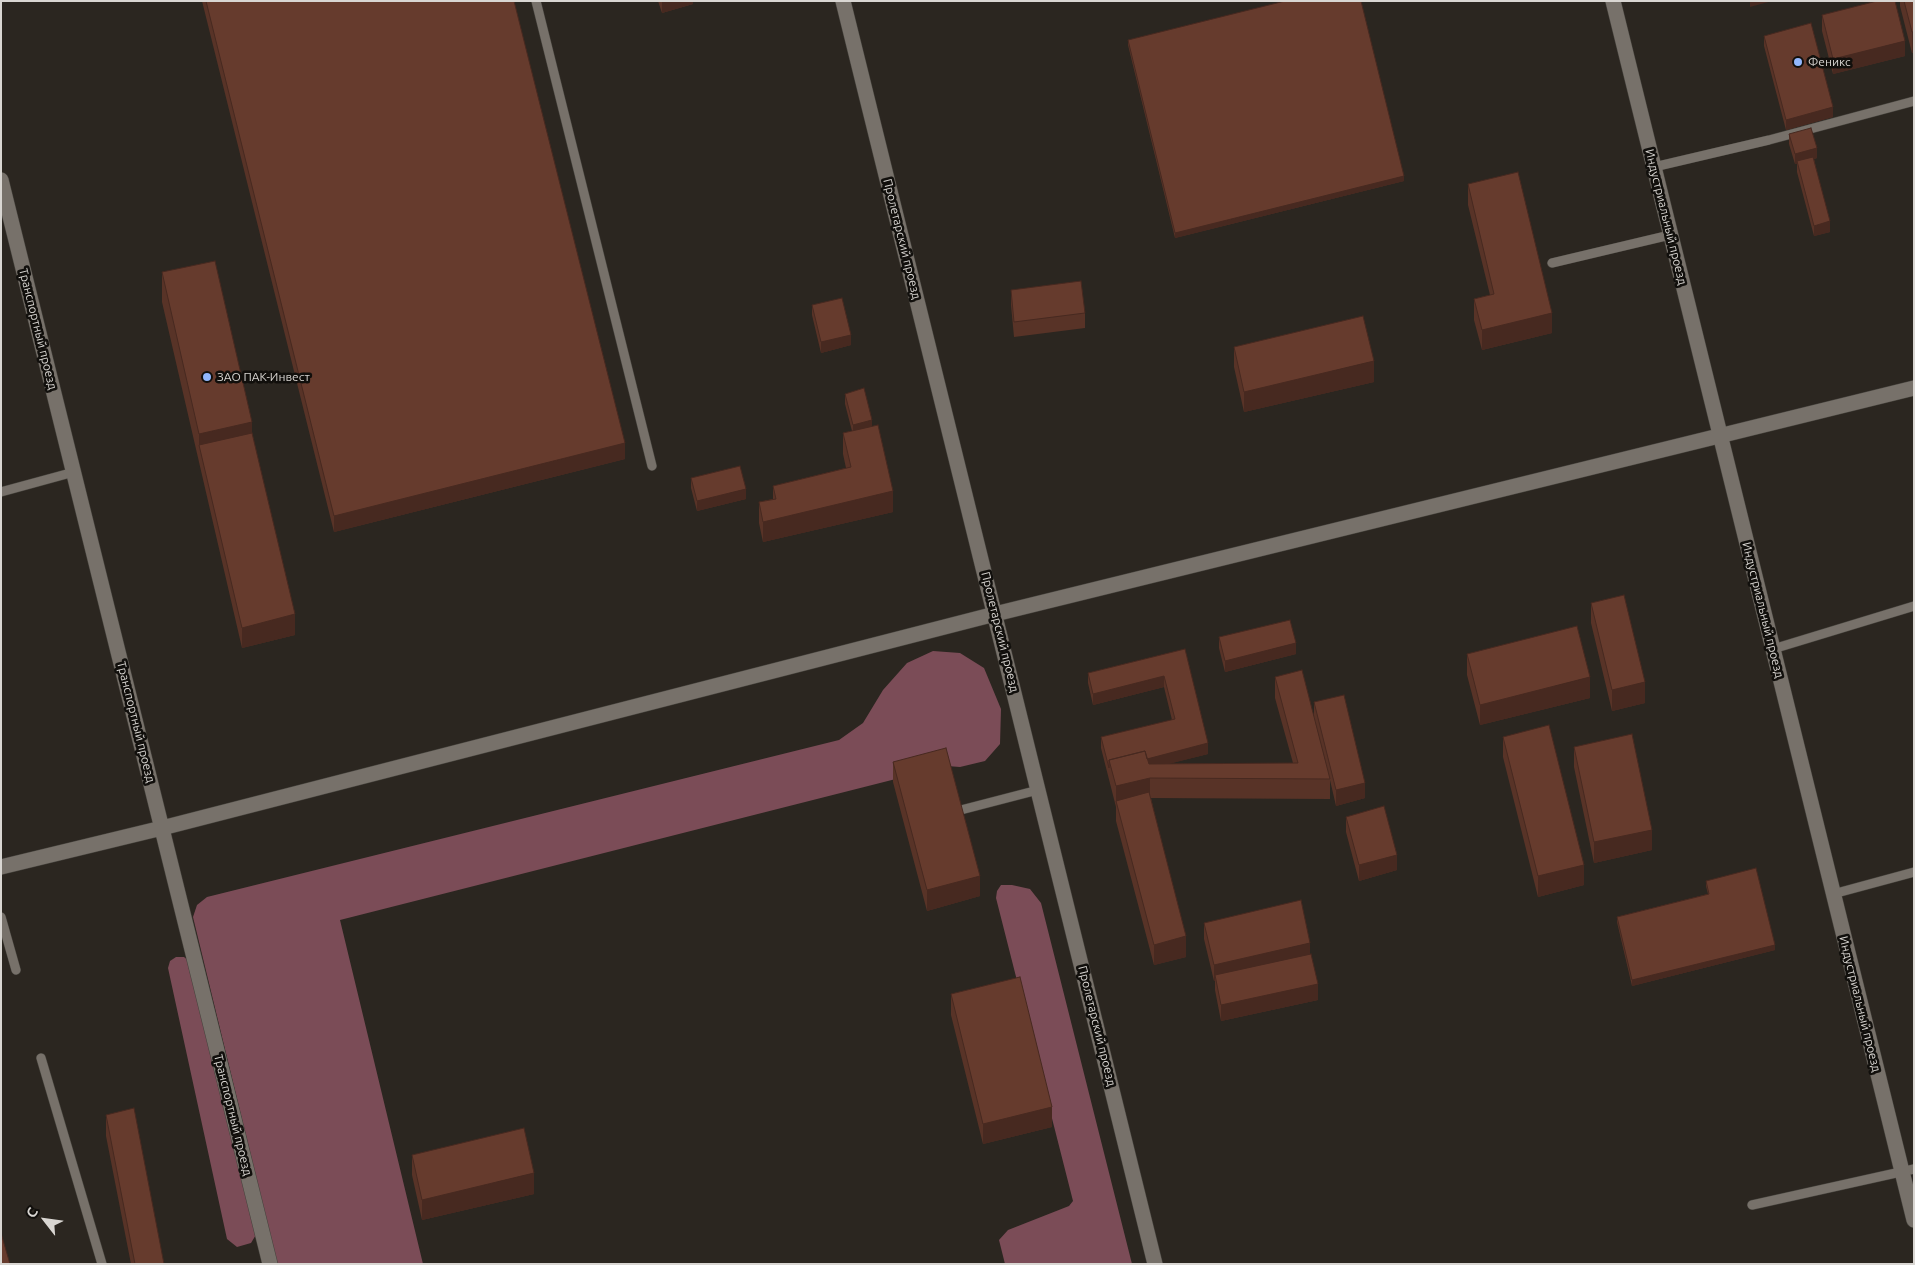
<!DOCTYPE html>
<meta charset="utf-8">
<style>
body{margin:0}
#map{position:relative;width:1915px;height:1265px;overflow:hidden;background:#2b2620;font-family:Ubuntu,sans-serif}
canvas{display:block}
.frame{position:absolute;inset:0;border:2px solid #d9d6d2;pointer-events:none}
.north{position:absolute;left:20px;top:1195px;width:50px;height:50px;-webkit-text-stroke:4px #110f0c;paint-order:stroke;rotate:300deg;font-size:14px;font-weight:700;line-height:20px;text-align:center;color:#d9d6d2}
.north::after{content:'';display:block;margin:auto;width:18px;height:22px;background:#d9d6d2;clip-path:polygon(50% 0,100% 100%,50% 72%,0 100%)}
</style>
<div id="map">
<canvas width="1915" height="1265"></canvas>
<div class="frame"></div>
<div class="north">С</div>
</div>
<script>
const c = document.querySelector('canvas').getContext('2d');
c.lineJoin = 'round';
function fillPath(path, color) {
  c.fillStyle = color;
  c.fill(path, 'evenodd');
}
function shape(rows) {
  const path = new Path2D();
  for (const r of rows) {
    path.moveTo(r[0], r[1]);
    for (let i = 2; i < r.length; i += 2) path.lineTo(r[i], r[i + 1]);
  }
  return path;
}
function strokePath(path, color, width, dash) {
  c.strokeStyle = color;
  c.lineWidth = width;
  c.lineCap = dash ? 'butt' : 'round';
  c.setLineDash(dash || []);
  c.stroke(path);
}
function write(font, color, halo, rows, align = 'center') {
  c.font = font + ' Ubuntu,sans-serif';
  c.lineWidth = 5;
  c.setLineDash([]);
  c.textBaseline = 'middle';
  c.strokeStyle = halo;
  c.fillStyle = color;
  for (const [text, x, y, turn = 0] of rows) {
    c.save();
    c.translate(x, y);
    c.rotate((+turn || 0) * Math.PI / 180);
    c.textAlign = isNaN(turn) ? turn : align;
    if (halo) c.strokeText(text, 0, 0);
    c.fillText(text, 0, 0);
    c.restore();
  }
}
fillPath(shape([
 [933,651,960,653,984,668,1001,709,1000,744,985,761,960,767,947,766,340,920,423,1264,277,1264,193,917,197,905,207,897,839,740,863,723,883,690,907,663],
 [1001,885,1012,885,1030,889,1041,903,1132,1264,1005,1264,999,1240,1008,1230,1069,1206,1073,1201,996,898,997,891],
 [176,957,184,957,190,962,257,1233,251,1243,237,1247,227,1239,168,968,170,961]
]), '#7b4c57');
const lane = shape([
 [536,1,652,466],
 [1654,167,1769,140,1914,101],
 [1552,263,1670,235],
 [1,492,74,472],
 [1773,649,1914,606],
 [957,811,1038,790],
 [1833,894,1914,872],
 [1,917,16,970],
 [41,1058,102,1264],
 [1752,1205,1914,1169]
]);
const street = shape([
 [843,1,1155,1264],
 [1613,1,1914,1220],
 [1,180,270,1264],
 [1,867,162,828,995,614,1914,388]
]);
strokePath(lane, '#46433d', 10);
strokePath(street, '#46433d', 16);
strokePath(lane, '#77716a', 9);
strokePath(street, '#77716a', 15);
fillPath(shape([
 [202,1,514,1,625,459,334,532],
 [658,1,693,1,693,4,662,13],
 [1900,1,1914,1,1914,52,1912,53,1900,6],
 [1822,15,1905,56,1833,74,1822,31],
 [1764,36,1833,117,1786,130,1764,46],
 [1128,40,1404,181,1175,238,1128,45],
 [1789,134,1817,158,1814,159,1830,232,1814,236,1797,172,1797,164,1795,164,1789,144],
 [1468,184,1552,333,1482,350,1474,320,1474,299,1490,295,1468,205],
 [162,272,252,433,295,635,242,648,162,302],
 [1011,290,1085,313,1085,328,1014,337,1011,305],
 [812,305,851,345,821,353,812,315],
 [1234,347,1374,382,1244,412,1234,367],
 [845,394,872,426,893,512,763,542,759,523,759,502,773,499,773,486,846,468,843,454,843,433,852,431,845,404],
 [691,478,746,499,697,511,691,488],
 [1591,603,1645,703,1612,711,1591,623],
 [1219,637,1296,654,1225,672,1219,648],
 [1185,649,1208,754,1167,764,1293,763,1275,698,1275,677,1326,764,1314,718,1314,702,1365,798,1336,806,1330,780,1330,799,1151,798,1186,957,1154,965,1116,821,1116,806,1116,807,1101,748,1101,737,1172,720,1164,687,1093,705,1088,683,1088,673],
 [1467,654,1590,698,1480,725,1467,675],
 [1503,737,1584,885,1538,897,1503,757],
 [1574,747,1652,850,1594,863,1574,767],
 [893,762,980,896,927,911,893,782],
 [1346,817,1397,870,1359,881,1346,832],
 [1706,881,1775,950,1632,986,1617,922,1617,917,1708,894,1706,886],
 [1204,923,1310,954,1318,1000,1221,1021,1215,990,1215,981,1214,981,1204,939],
 [951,994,1052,1127,983,1144,951,1015],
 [106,1115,164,1264,131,1264,106,1136],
 [412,1155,534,1194,422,1220,412,1175]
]), '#583327');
fillPath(shape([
 [662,1,693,1,693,4,662,13],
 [1750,1,1772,1,1750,7],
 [1912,32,1914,32,1914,52,1912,53],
 [1905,41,1905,56,1833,74,1833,59],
 [1833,107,1833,117,1786,130,1786,120],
 [1817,148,1817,158,1798,164,1797,161,1797,164,1795,164,1795,154],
 [1404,176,1404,181,1175,238,1175,233],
 [1830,221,1830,232,1814,236,1814,226],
 [1552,313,1552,333,1482,350,1482,330],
 [851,335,851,345,821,353,821,342],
 [1374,361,1374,382,1244,412,1244,392],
 [872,420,872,430,853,435,853,425],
 [252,422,252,452,199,445,199,464,199,434],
 [625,443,625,459,334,532,334,516],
 [746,489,746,499,697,511,697,501],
 [893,491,893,512,763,542,763,522],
 [295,614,295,635,242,648,242,628],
 [1296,643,1296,654,1225,672,1225,661],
 [1164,676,1164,687,1093,705,1093,694],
 [1590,677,1590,698,1480,725,1480,705],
 [1645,682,1645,703,1612,711,1612,690],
 [1208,743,1208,754,1114,778,1111,768],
 [1150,778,1150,798,1116,801,1116,807,1116,786],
 [1365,783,1365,798,1336,806,1336,790],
 [1652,830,1652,850,1594,863,1594,842],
 [1397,855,1397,870,1359,881,1359,865],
 [1584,865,1584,885,1538,897,1538,876],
 [980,876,980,896,927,911,927,890],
 [1186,936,1186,957,1154,965,1154,945],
 [1310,943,1310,959,1215,975,1215,981,1214,981,1214,965],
 [1775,945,1775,950,1632,986,1632,980],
 [1318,984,1318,1000,1221,1021,1221,1005],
 [1052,1107,1052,1127,983,1144,983,1124],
 [534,1173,534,1194,422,1220,422,1200]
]), '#472920');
const building = shape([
 [206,1,514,1,625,443,334,516,206,1],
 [1285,1,1361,1,1404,176,1175,233,1128,40,1285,1],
 [1877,1,1895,1,1905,41,1833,59,1822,15,1877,1],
 [1904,1,1914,1,1914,32,1912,32,1904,1],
 [1811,23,1833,107,1786,120,1764,36,1811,23],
 [1811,128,1817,148,1795,154,1789,134,1811,128],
 [1813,157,1830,221,1814,226,1797,161,1813,157],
 [1518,172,1552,313,1482,330,1474,299,1494,294,1468,184,1518,172],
 [215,261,252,422,199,434,162,272,215,261],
 [1081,281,1085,313,1014,322,1011,290,1081,281],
 [842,298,851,335,821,342,812,305,842,298],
 [1363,316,1374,361,1244,392,1234,347,1363,316],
 [864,388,872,420,853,425,845,394,864,388],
 [878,425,893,491,763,522,759,502,776,499,773,486,851,467,843,433,878,425],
 [252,433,295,614,242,628,199,445,252,433],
 [740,466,746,489,697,501,691,478,740,466],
 [1624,595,1645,682,1612,690,1591,603,1624,595],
 [1290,620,1296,643,1225,661,1219,637,1290,620],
 [1577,626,1590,677,1480,705,1467,654,1577,626],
 [1185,649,1208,743,1147,759,1145,751,1109,760,1109,768,1101,737,1175,719,1164,676,1093,694,1088,673,1185,649],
 [1302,670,1330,779,1150,778,1116,786,1109,760,1145,751,1149,764,1298,763,1275,677,1302,670],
 [1344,695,1365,783,1336,790,1314,702,1344,695],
 [1549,725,1584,865,1538,876,1503,737,1549,725],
 [1632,734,1652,830,1594,842,1574,747,1632,734],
 [946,748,980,876,927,890,893,762,946,748],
 [1149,792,1186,936,1154,945,1116,801,1149,792],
 [1384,806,1397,855,1359,865,1346,817,1384,806],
 [1756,868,1775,945,1632,980,1617,917,1709,894,1706,881,1756,868],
 [1301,900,1310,943,1214,965,1204,923,1301,900],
 [1311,954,1318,984,1221,1005,1215,975,1311,954],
 [1020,977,1052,1107,983,1124,951,994,1020,977],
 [134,1108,164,1264,135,1264,106,1115,134,1108],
 [524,1128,534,1173,422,1200,412,1155,524,1128],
 [1,1233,10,1264,1,1264,1,1233]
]);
fillPath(building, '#663b2d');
strokePath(building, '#472920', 1);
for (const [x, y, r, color] of [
 [1798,62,5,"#92b7fd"],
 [207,377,5,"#92b7fd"]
]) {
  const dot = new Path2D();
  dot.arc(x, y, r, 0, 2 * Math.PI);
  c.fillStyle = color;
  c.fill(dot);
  strokePath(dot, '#110f0c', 2);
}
write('12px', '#d9d6d2', '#110f0c', [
 ["Феникс",1808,62],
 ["ЗАО ПАК-Инвест",217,377]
], 'left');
write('12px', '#d9d6d2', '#110f0c', [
 ["Индустриальный проезд",1666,217,76],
 ["Пролетарский проезд",902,239,76],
 ["Транспортный проезд",38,329,76],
 ["Индустриальный проезд",1763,610,76],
 ["Пролетарский проезд",1000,632,76],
 ["Транспортный проезд",136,722,76],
 ["Индустриальный проезд",1860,1004,76],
 ["Пролетарский проезд",1097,1026,76],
 ["Транспортный проезд",233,1115,76]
]);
</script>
